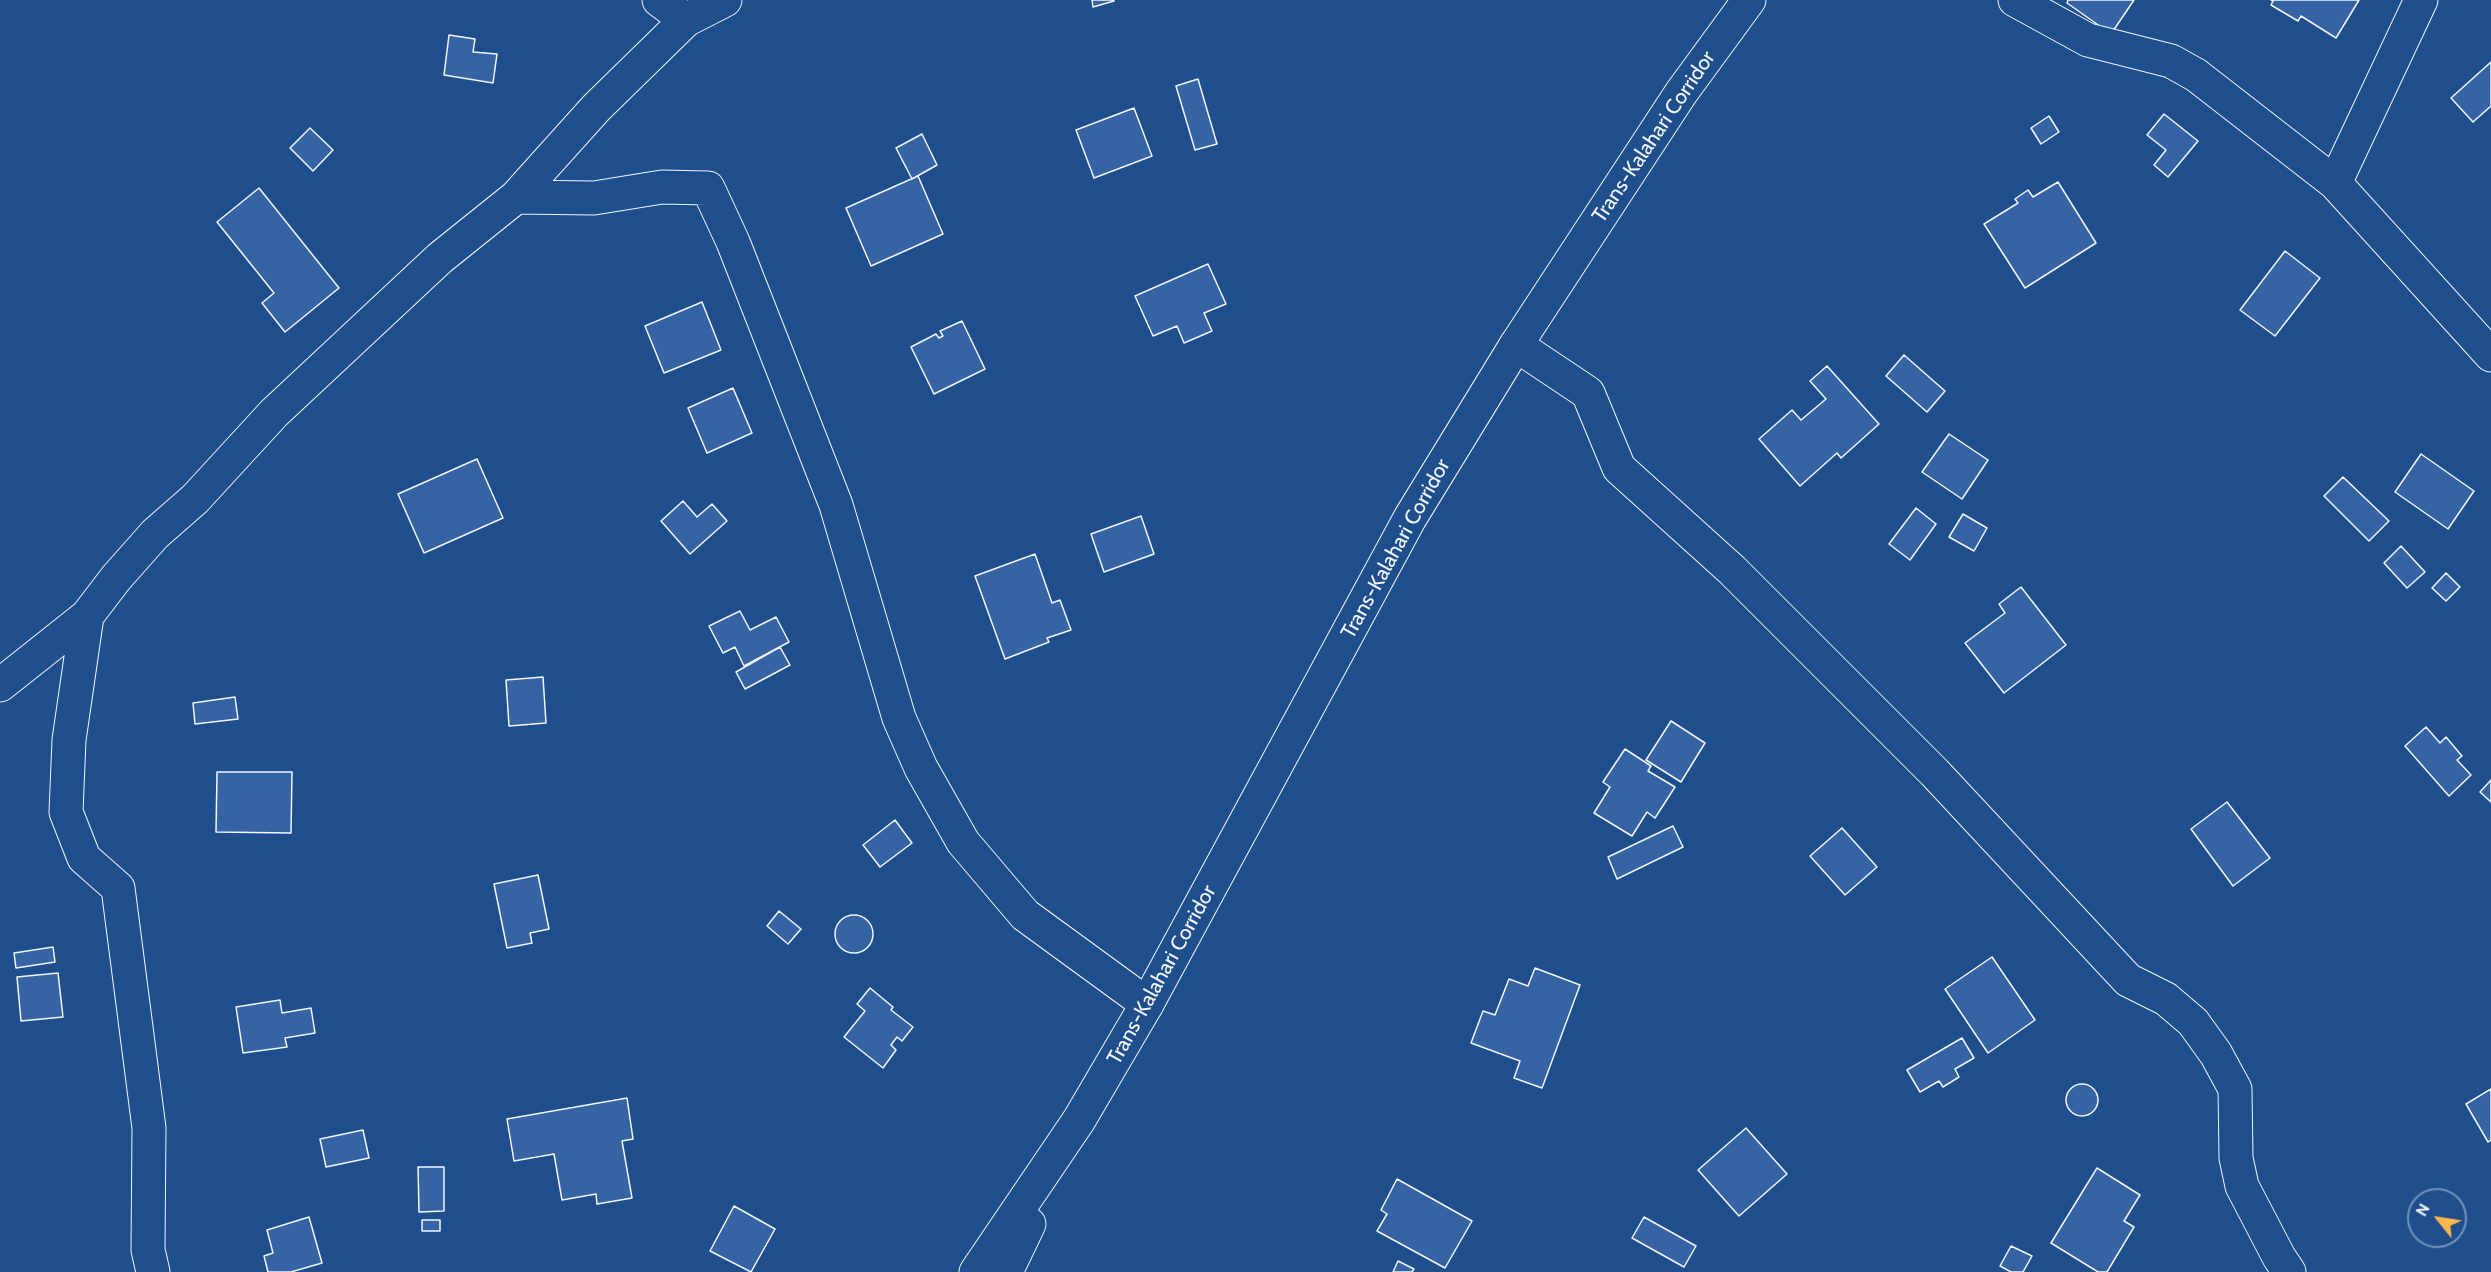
<!DOCTYPE html>
<style>
body{margin:0}
#map{position:relative;width:2491px;height:1272px;overflow:hidden;background:#1f4e8c;font-family:Cabin,sans-serif}
canvas{display:block}
.north{position:absolute;left:2407px;top:1188px;width:60px;height:60px;box-sizing:border-box;background:#1f4e8c;border:2px solid #7391ba;border-radius:50%;rotate:300deg;font-size:16px;font-weight:700;line-height:24px;text-align:center;color:#f2f6ff}
.north::after{content:'';display:block;margin:auto;width:21px;height:27px;background:#ffb74d;clip-path:polygon(50% 0,100% 100%,50% 72%,0 100%)}
</style>
<div id="map">
<canvas width="2491" height="1272"></canvas>
<div class="north">N</div>
</div>
<script>
const c = document.querySelector('canvas').getContext('2d');
c.lineJoin = 'round';
function fillPath(path, color) {
  c.fillStyle = color;
  c.fill(path, 'evenodd');
}
function shape(rows) {
  const path = new Path2D();
  for (const r of rows) {
    if (r.length === 3) {
      path.moveTo(r[0] + r[2], r[1]);
      path.arc(r[0], r[1], r[2], 0, 2 * Math.PI);
      continue;
    }
    path.moveTo(r[0], r[1]);
    for (let i = 2; i < r.length; i += 2) path.lineTo(r[i], r[i + 1]);
  }
  return path;
}
function strokePath(path, color, width, dash) {
  c.strokeStyle = color;
  c.lineWidth = width;
  c.lineCap = dash ? 'butt' : 'round';
  c.setLineDash(dash || []);
  c.stroke(path);
}
function write(font, color, halo, rows, align = 'center') {
  c.font = font + ' Cabin,sans-serif';
  c.lineWidth = 4.5;
  c.setLineDash([]);
  c.textBaseline = 'middle';
  c.strokeStyle = halo;
  c.fillStyle = color;
  for (const [text, x, y, turn = 0] of rows) {
    c.save();
    c.translate(x, y);
    c.rotate((+turn || 0) * Math.PI / 180);
    c.textAlign = isNaN(turn) ? turn : align;
    if (halo) c.strokeText(text, 0, 0);
    c.fillText(text, 0, 0);
    c.restore();
  }
}
const building = shape([
 [1092,0,1114,0,1114,1,1093,7,1092,0],
 [2068,0,2134,0,2111,34,2067,3,2068,0],
 [2271,0,2359,0,2336,38,2301,16,2298,21,2271,5,2273,1,2271,0],
 [449,35,475,39,473,52,497,54,493,83,444,75,449,35],
 [2491,62,2491,106,2473,122,2451,98,2491,62],
 [1198,79,1217,144,1195,150,1176,86,1198,79],
 [1134,108,1152,156,1094,178,1076,130,1134,108],
 [2164,114,2198,141,2168,177,2154,165,2166,150,2147,135,2164,114],
 [2049,116,2059,132,2041,144,2031,128,2049,116],
 [310,128,333,150,313,171,290,148,310,128],
 [922,134,937,165,912,179,896,148,922,134],
 [918,176,943,234,871,266,846,208,918,176],
 [2058,182,2096,243,2025,288,1984,224,2018,203,2015,199,2028,190,2033,197,2058,182],
 [259,188,339,288,285,332,262,303,274,293,217,222,259,188],
 [2285,251,2320,278,2275,336,2240,310,2285,251],
 [1208,264,1226,304,1204,313,1212,331,1184,343,1177,326,1153,336,1135,296,1208,264],
 [702,302,721,350,664,373,645,326,702,302],
 [962,321,985,369,934,394,911,347,936,334,939,338,943,336,940,331,962,321],
 [1904,355,1945,391,1927,412,1886,376,1904,355],
 [1827,366,1879,424,1841,458,1837,453,1800,486,1759,439,1792,410,1801,420,1826,399,1810,381,1827,366],
 [733,388,752,433,707,453,688,408,733,388],
 [1949,434,1988,460,1962,499,1922,472,1949,434],
 [2421,454,2474,491,2448,529,2395,492,2421,454],
 [477,459,503,518,424,553,398,494,477,459],
 [2343,477,2389,521,2369,541,2324,496,2343,477],
 [683,501,697,517,712,504,727,521,690,554,661,521,683,501],
 [1916,508,1936,524,1910,560,1889,544,1916,508],
 [1963,514,1987,528,1974,551,1949,537,1963,514],
 [1141,516,1154,554,1104,572,1091,534,1141,516],
 [2401,546,2425,572,2407,588,2384,563,2401,546],
 [1035,554,1052,603,1060,600,1071,630,1047,638,1049,642,1005,659,975,576,1035,554],
 [2446,573,2460,587,2446,601,2432,588,2446,573],
 [2021,587,2066,645,2004,693,1965,643,2005,613,1999,604,2021,587],
 [740,611,750,630,776,617,789,642,744,666,735,647,723,653,709,626,740,611],
 [780,647,790,665,745,689,736,672,780,647],
 [543,677,546,723,509,726,506,680,543,677],
 [235,697,238,719,195,724,193,703,235,697],
 [1671,721,1705,743,1681,782,1646,760,1671,721],
 [2426,727,2440,743,2446,737,2462,756,2457,760,2471,775,2449,796,2405,746,2426,727],
 [1625,749,1651,766,1648,771,1675,787,1655,818,1647,812,1632,836,1594,813,1610,787,1603,782,1625,749],
 [217,772,292,772,291,833,216,832,217,772],
 [2491,780,2491,802,2480,792,2491,780],
 [2227,802,2270,858,2233,886,2191,829,2227,802],
 [895,820,912,843,880,867,863,845,895,820],
 [1673,826,1683,847,1617,879,1608,857,1673,826],
 [1842,828,1877,867,1845,895,1810,856,1842,828],
 [538,875,549,929,530,933,532,943,507,948,494,884,538,875],
 [779,911,801,929,788,944,767,926,779,911],
 [854,934,19],
 [53,947,55,962,16,968,14,953,53,947],
 [1992,957,2035,1020,1988,1053,1945,989,1992,957],
 [1535,968,1580,985,1542,1088,1514,1078,1520,1061,1471,1043,1483,1011,1495,1015,1509,979,1528,986,1535,968],
 [58,973,63,1017,21,1021,17,977,58,973],
 [870,988,893,1007,891,1010,913,1027,902,1041,897,1037,891,1045,896,1050,883,1068,844,1037,865,1011,857,1004,870,988],
 [280,1000,282,1013,311,1008,315,1033,285,1038,287,1047,243,1053,236,1007,280,1000],
 [1962,1038,1974,1058,1955,1069,1959,1077,1943,1087,1939,1081,1920,1092,1907,1070,1962,1038],
 [2082,1100,16],
 [2491,1089,2491,1140,2488,1142,2466,1104,2491,1089],
 [627,1098,633,1139,622,1141,632,1198,597,1204,596,1194,562,1200,554,1154,514,1161,507,1119,627,1098],
 [1746,1128,1787,1174,1739,1216,1698,1170,1746,1128],
 [363,1130,369,1158,326,1167,320,1139,363,1130],
 [418,1167,444,1167,444,1211,419,1212,418,1167],
 [2097,1168,2140,1195,2124,1221,2134,1227,2107,1272,2098,1272,2051,1243,2097,1168],
 [1397,1179,1472,1221,1445,1268,1377,1231,1387,1214,1381,1210,1397,1179],
 [734,1206,775,1229,751,1272,710,1251,734,1206],
 [309,1217,322,1263,291,1272,268,1272,264,1256,273,1253,267,1230,309,1217],
 [1644,1217,1696,1246,1684,1267,1632,1238,1644,1217],
 [422,1220,440,1220,440,1231,422,1231,422,1220],
 [2011,1246,2032,1256,2023,1272,2011,1272,2000,1266,2011,1246],
 [1398,1261,1414,1269,1412,1272,1393,1272,1398,1261]
]);
fillPath(building, '#3563a3');
strokePath(building, '#f2f6ff', 1.5);
const minor = shape([
 [659,0,686,20],
 [2015,0,2088,40,2171,61,2196,75,2335,183,2491,355],
 [2335,183,2421,0],
 [516,197,594,198,662,187,708,188,733,242,836,505,899,718,921,768,963,842,1025,915,1147,1004],
 [1516,345,1588,393,1619,468,1732,570,1935,773,2128,980,2166,999,2193,1022,2216,1054,2235,1089,2236,1158,2242,1186,2279,1257,2289,1272],
 [87,616,69,740,66,812,84,858,118,888,149,1128,148,1250,153,1272],
 [0,685,87,616,116,578,155,534,195,499,274,413,440,258,516,197,596,108,686,20,725,0]
]);
const highway = shape([
 [976,1272,1079,1120,1147,1004,1410,518,1516,345,1681,93,1749,0],
 [1006,1272,1029,1224]
]);
strokePath(minor, '#f2f6ff', 35);
strokePath(highway, '#f2f6ff', 35);
strokePath(minor, '#1f4e8c', 33);
strokePath(highway, '#1f4e8c', 33);
write('21px', '#f2f6ff', '#1f4e8c', [
 ["Trans-Kalahari Corridor",1654,137,-56],
 ["Trans-Kalahari Corridor",1396,549,-61],
 ["Trans-Kalahari Corridor",1162,975,-61]
]);
</script>
